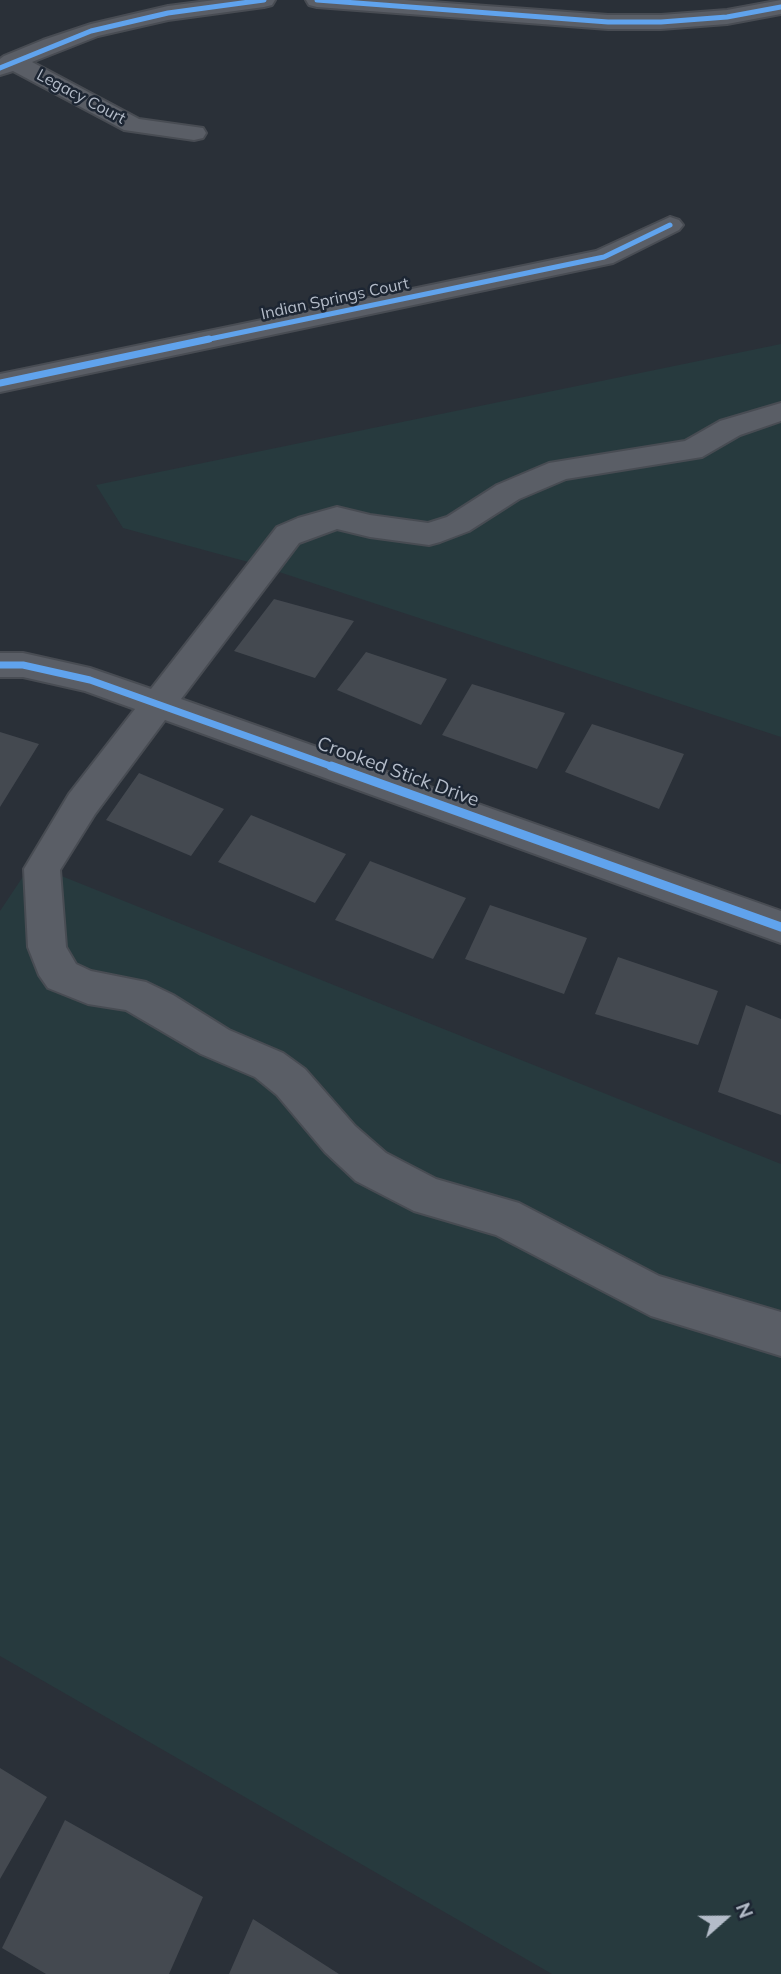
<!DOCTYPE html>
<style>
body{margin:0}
#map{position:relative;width:781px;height:1974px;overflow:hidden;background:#2a3038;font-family:Mulish,sans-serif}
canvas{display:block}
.north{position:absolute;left:690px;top:1883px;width:70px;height:70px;-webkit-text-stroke:5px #1d2633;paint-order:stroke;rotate:69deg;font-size:19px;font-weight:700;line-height:28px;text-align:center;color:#b4bcc9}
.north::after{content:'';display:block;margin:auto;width:24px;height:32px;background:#b4bcc9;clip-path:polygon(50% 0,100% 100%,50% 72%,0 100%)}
</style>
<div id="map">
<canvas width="781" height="1974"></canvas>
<div class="north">N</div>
</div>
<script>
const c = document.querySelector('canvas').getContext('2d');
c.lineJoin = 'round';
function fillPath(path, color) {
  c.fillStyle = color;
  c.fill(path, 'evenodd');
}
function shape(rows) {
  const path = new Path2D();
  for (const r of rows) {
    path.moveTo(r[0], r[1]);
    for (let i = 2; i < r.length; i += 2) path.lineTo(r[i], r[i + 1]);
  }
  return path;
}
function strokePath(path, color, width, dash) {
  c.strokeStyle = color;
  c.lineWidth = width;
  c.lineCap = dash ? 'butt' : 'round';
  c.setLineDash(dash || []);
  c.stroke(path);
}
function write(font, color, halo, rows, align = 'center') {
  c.font = font + ' Mulish,sans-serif';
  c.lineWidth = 5;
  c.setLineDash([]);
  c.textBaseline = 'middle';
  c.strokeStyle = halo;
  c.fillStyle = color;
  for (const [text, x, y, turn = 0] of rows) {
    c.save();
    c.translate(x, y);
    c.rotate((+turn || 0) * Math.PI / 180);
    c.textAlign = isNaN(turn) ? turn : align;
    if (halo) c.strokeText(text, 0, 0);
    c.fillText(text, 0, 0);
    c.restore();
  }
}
fillPath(shape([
 [781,344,781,737,276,571,54,873,781,1164,781,1974,552,1974,0,1656,0,911,34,860,252,563,123,528,96,485]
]), '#273a3e');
fillPath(shape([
 [274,599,354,621,315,678,234,651],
 [366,652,447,679,421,725,337,690],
 [472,684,565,713,537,769,442,735],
 [592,724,684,754,659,809,565,772],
 [0,732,39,744,0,807],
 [139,773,224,809,191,856,106,820],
 [251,815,346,854,315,903,218,862],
 [370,861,466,898,433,959,335,920],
 [490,905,587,938,564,994,465,959],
 [618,957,718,991,698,1045,595,1014],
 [746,1005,781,1019,781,1115,718,1092],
 [0,1768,47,1797,0,1879],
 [65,1820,203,1897,169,1974,46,1974,2,1948],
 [253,1919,339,1974,229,1974]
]), '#444950');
const minor = shape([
 [215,0,275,0,272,5,264,7,168,20,98,36,32,62,139,119,203,128,206,133,203,138,194,140,124,130,13,71,0,75,0,59,4,56,43,40,91,24,168,6,215,0],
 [306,0,405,0,608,15,661,15,727,10,781,0,781,14,727,24,661,29,608,29,317,7,309,5,306,0],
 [670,217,679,220,683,225,679,230,613,263,0,392,0,374,596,251,670,217],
 [781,403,781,421,740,435,702,457,566,479,519,499,469,531,440,542,429,545,370,537,337,529,299,543,181,699,781,911,781,943,165,720,95,814,60,870,66,947,76,964,91,971,146,982,173,995,229,1030,283,1053,305,1069,355,1126,386,1153,436,1179,519,1203,659,1276,781,1312,781,1356,651,1316,496,1235,414,1211,356,1181,325,1152,277,1095,255,1077,201,1054,126,1010,88,1004,48,988,39,975,28,947,24,869,69,794,135,709,85,691,23,677,0,677,0,653,23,653,90,668,151,689,277,527,298,518,337,507,370,515,428,523,447,517,497,485,549,463,685,441,720,421,781,403]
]);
strokePath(minor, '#484c53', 4);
fillPath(minor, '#5a5e66');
strokePath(shape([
 [317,0,608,22,661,22,727,17,781,7],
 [0,68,91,31,168,13,264,0],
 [200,341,604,257,670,225]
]), '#60a3ed', 5);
strokePath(shape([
 [0,383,209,339],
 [0,665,23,665,90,680,336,768]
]), '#60a3ed', 7);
strokePath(shape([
 [331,766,781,927]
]), '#60a3ed', 9);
write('16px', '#b4bcc9', '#1d2633', [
 ["Legacy Court",81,97,28],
 ["Indian Springs Court",335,299,-12]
]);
write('19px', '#b4bcc9', '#1d2633', [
 ["Crooked Stick Drive",398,772,20]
]);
</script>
